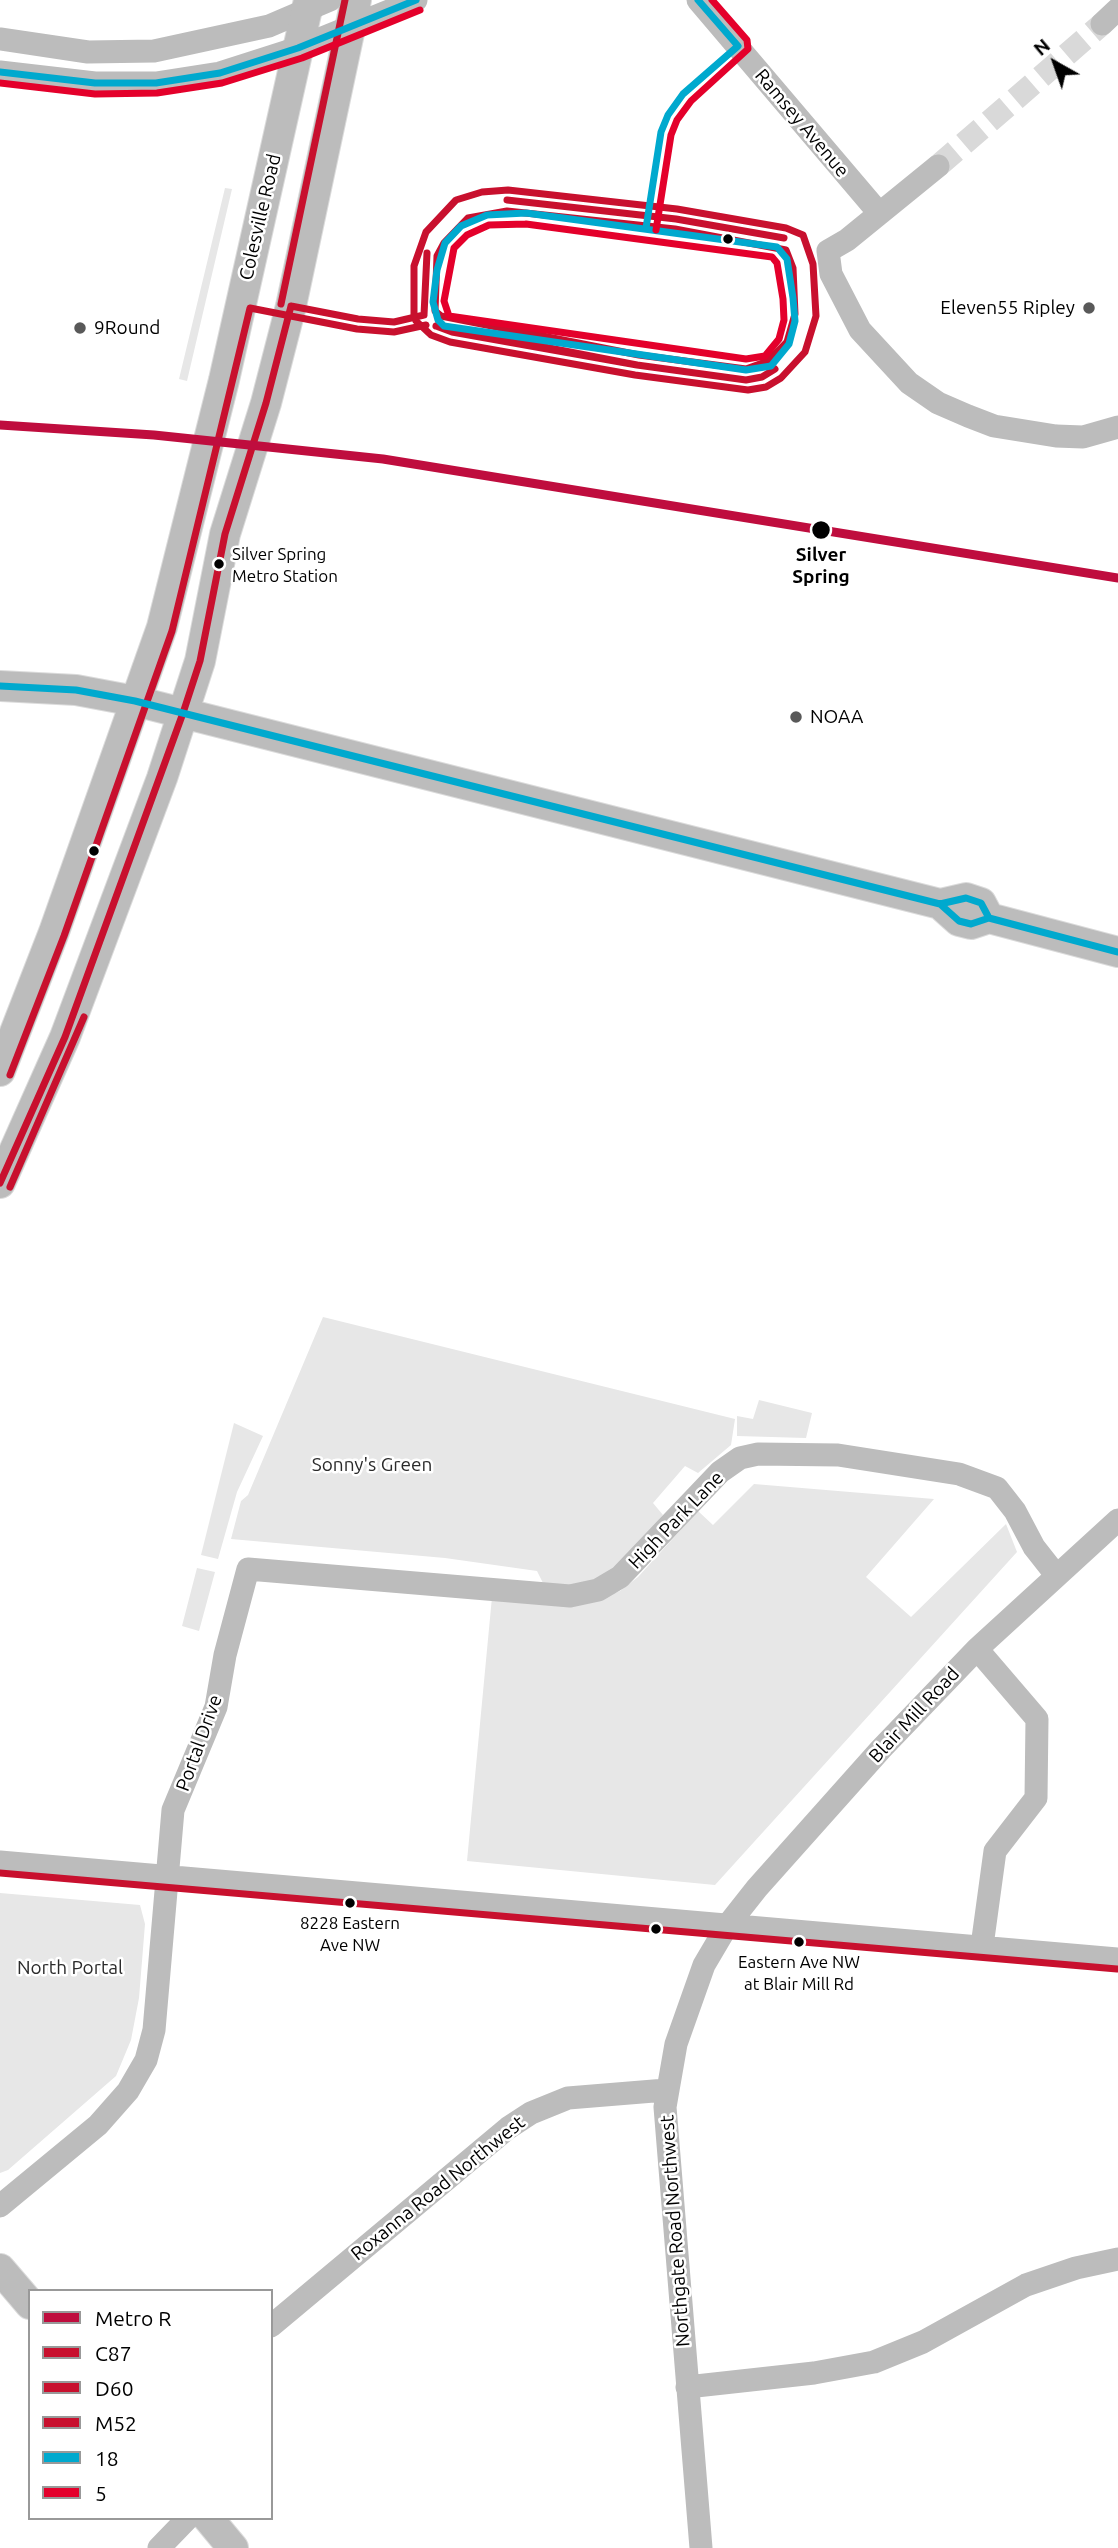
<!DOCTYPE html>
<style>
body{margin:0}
#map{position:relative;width:1118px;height:2548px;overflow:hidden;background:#fff;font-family:Ubuntu,sans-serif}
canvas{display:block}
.legend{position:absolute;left:28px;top:2289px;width:245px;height:231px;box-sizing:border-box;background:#fff;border:2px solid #999;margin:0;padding:9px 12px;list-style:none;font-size:21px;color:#000}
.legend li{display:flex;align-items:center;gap:14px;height:35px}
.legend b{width:35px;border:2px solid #999}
.north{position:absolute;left:1020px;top:28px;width:70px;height:70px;-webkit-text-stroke:5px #fff;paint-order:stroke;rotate:320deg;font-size:19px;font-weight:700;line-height:28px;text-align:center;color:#000}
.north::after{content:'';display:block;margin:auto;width:24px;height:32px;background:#000;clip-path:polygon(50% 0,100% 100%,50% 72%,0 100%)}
</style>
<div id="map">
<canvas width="1118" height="2548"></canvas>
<ul class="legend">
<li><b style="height:9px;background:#bf0d3e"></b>Metro R</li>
<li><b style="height:9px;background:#c8102e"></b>C87</li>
<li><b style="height:9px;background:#c8102e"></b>D60</li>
<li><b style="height:9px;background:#c8102e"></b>M52</li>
<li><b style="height:9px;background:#00a9ce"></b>18</li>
<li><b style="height:9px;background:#e4002b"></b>5</li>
</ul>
<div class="north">N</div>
</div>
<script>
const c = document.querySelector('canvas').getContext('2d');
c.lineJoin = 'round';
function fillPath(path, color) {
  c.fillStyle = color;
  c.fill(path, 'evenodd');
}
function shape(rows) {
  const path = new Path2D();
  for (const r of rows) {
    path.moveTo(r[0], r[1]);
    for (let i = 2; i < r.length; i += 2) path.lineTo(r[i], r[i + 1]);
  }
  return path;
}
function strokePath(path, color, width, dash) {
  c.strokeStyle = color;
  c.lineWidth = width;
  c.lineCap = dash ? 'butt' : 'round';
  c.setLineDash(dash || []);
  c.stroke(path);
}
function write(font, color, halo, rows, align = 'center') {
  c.font = font + ' Ubuntu,sans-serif';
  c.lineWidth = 5;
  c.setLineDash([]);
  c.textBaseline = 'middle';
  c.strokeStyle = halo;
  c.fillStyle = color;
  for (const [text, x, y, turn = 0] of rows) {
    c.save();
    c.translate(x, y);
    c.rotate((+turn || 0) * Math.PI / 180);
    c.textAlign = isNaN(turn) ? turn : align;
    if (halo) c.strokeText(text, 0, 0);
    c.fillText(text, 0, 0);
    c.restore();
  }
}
fillPath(shape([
 [225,188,232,189,187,381,179,379],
 [323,1317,735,1419,731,1445,698,1473,685,1466,653,1503,663,1515,632,1553,601,1578,568,1586,543,1583,537,1571,445,1558,231,1539,241,1501,248,1495],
 [759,1400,812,1413,806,1438,737,1436,737,1416,753,1419],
 [234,1423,263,1436,237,1492,218,1559,201,1555],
 [754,1484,934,1499,866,1577,911,1617,1006,1524,1017,1552,715,1885,467,1861,492,1597,587,1603,620,1591,638,1577,698,1511,713,1525],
 [197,1568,215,1572,199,1631,182,1626],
 [0,1893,140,1905,145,1924,139,1998,131,2040,116,2076,8,2170,0,2173]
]), '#e7e7e7');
strokePath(shape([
 [938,166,1102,24]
]), '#d9d9d9', 23, [23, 11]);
const major = shape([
 [0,686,76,690,135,701,940,904,966,898,981,903,989,918],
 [940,904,959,921,971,924,989,918,1118,952],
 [0,1071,54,932,162,627,224,380,309,0],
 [0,1183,65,1037,162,778,200,661,225,534,266,403,291,306,356,0],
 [0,2269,30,2304],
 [208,2518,233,2548]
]);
strokePath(major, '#dbdbdb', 32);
strokePath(shape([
 [698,0,879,213],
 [1102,24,1118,9],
 [0,39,88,52,154,51,269,26,330,0],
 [0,72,95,83,156,83,220,73,298,48,416,0],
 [938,166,847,240,828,251,831,274,860,330,909,383,938,403,968,416,994,426,1056,436,1083,437,1118,427],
 [977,1649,1037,1719,1036,1798,995,1851,982,1946],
 [0,1862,1118,1959],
 [0,2206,98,2125,128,2091,146,2060,154,2030,173,1810,216,1707,225,1655,248,1569,570,1596,598,1590,620,1577,720,1472,740,1458,758,1454,838,1455,959,1474,997,1488,1015,1511,1034,1547,1056,1575],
 [271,2326,508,2128,531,2113,568,2098,666,2090],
 [687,2387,814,2373,874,2362,923,2342,1026,2285,1076,2268,1118,2259],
 [159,2548,188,2518],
 [701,2548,665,2107,676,2044,704,1965,727,1926,757,1888,881,1749,977,1649,1118,1520]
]), '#bcbcbc', 23);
strokePath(major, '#bcbcbc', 30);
strokePath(shape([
 [507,200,676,219],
 [507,200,676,219],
 [676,219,784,238],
 [676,219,784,238],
 [291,306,358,319,394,322,424,315],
 [424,315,427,253],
 [424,315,427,253],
 [436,326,637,365],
 [436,326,452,332,637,365],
 [637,365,746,380,762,377,775,369],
 [0,1183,65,1037,183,713,200,661,225,534,266,403,291,306]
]), '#c8102e', 7);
strokePath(shape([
 [414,315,414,266,426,232,456,200,482,192,508,190,677,209,786,228,803,235,813,264,816,316,805,352,781,378,766,387,748,390,635,375,450,342,431,335,416,321],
 [10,1075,64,936,172,631,250,308,357,329,394,332,426,325],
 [10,1187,84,1017],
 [0,1873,1117,1969]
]), '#c8102e', 7);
strokePath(shape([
 [507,211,675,229,786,250,793,268,795,314,787,342,768,361,746,369,639,355,441,316,435,311,437,256,444,243,468,218,507,211],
 [281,304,345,0]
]), '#c8102e', 7);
strokePath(shape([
 [0,72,95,83,156,83,220,73,298,48,416,0],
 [526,213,777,247,787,259,793,298,795,321,789,344,771,366,746,370,444,326,438,320,433,302,437,270,445,243,461,226,487,215,526,213],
 [646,228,661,132,668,115,683,94,738,46,698,0],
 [0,686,76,690,135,701,940,904,966,898,981,903,989,918],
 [940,904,959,921,971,924,989,918,1118,952]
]), '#00a9ce', 7);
strokePath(shape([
 [0,83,95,94,157,93,222,83,302,58,420,10],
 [526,224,772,257,777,263,783,299,784,320,779,339,765,356,746,359,449,316,444,301,454,248,467,235,489,225,526,224],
 [656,230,671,135,677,120,691,101,748,49,747,40,712,0]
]), '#e4002b', 7);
strokePath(shape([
 [0,425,154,435,383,459,1118,578]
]), '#bf0d3e', 9);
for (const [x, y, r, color] of [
 [728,239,6,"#000"],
 [1089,308,7,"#595959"],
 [80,328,7,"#595959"],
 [821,530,10,"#000"],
 [219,564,6,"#000"],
 [796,717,7,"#595959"],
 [94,851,6,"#000"],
 [350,1903,6,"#000"],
 [656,1929,6,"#000"],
 [799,1942,6,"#000"]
]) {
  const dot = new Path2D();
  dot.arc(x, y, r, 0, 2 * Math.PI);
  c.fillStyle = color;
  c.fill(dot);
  strokePath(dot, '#fff', 2.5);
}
write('17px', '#000', '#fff', [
 ["Silver Spring",232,554,"left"],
 ["Metro Station",232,576,"left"],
 ["8228 Eastern",350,1923],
 ["Ave NW",350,1945],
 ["Eastern Ave NW",799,1962],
 ["at Blair Mill Rd",799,1984]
]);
write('19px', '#000', '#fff', [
 ["Ramsey Avenue",802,123,50],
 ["Colesville Road",260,217,-77],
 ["High Park Lane",676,1520,-46],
 ["Blair Mill Road",914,1715,-47],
 ["Portal Drive",199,1743,-70],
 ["Roxanna Road Northwest",438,2188,-39],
 ["Northgate Road Northwest",675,2231,-94]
]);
write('19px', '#000', '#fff', [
 ["Eleven55 Ripley",1075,308,"right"],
 ["9Round",94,328],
 ["NOAA",810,717]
], 'left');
write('bold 19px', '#000', '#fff', [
 ["Silver",821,555],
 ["Spring",821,577]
]);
write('19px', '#2b2b2b', '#fff', [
 ["Sonny's Green",372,1465],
 ["North Portal",70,1968]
]);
</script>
